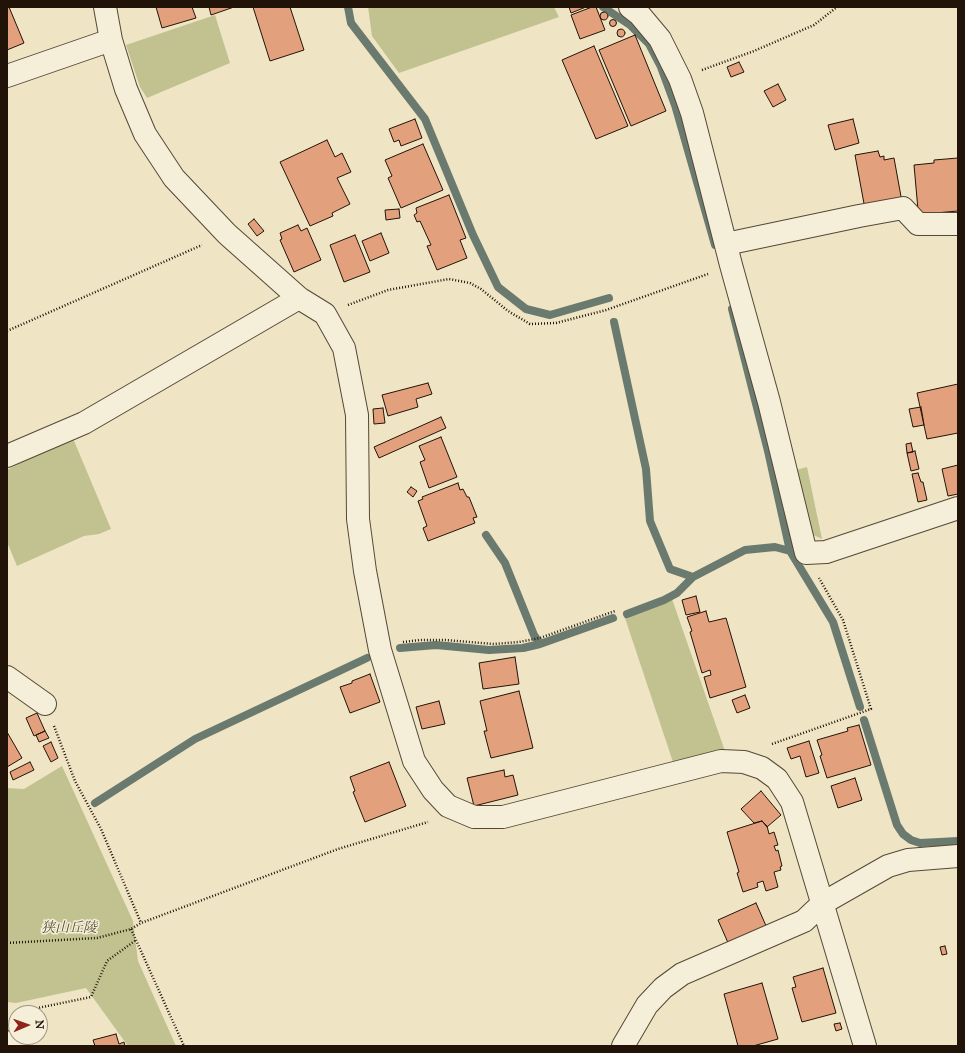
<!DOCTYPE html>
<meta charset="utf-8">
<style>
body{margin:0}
#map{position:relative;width:965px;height:1053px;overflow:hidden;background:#efe5c5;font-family:"IM FELL Great Primer",serif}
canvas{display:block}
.frame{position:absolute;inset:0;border:8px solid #221308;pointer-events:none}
.north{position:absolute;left:8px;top:1005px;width:40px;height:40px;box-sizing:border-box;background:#f5eed9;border:1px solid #a19685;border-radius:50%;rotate:88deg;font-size:11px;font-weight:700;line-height:16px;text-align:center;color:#221308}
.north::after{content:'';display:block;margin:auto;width:14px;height:18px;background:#8f2418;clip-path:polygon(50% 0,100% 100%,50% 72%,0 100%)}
</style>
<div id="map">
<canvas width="965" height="1053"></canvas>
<div class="frame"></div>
<div class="north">N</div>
</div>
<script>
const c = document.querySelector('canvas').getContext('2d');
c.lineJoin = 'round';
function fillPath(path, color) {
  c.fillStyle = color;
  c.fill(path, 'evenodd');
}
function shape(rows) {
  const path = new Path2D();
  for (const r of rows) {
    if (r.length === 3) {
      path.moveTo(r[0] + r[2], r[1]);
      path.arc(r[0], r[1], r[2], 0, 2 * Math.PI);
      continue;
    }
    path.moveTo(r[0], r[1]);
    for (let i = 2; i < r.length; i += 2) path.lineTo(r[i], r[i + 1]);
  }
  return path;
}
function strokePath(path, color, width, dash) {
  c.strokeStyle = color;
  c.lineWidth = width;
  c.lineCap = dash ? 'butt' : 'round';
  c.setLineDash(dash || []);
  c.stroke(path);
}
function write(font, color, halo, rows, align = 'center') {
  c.font = font + ' "IM FELL Great Primer","Noto Serif JP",serif';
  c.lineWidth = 3;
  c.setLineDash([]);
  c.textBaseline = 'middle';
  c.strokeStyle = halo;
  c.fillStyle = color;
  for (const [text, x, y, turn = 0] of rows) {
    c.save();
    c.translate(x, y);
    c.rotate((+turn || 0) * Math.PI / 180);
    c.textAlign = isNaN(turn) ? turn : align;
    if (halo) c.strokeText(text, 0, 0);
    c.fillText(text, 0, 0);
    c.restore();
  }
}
fillPath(shape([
 [368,7,554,7,559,17,399,73,372,36],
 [215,15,230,63,147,98,140,87,126,45],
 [72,436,111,529,99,534,84,536,17,566,7,542,7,470],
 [807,467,822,539,809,533,796,470],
 [672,599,726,754,674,765,624,615],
 [62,766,133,921,138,961,176,1046,128,1046,86,988,16,1003,7,1002,7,788,24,789]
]), '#c1c290');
strokePath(shape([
 [348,7,351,23,425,119,473,235,498,287,526,309,550,315,609,298],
 [603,7,630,25,649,44,661,67,675,105,715,245],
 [732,309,768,451,790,551,833,622,860,707],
 [614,322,646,469,650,521,670,569,693,577],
 [486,535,505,563,534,635,540,644],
 [627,614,664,600,677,593,693,577,745,550,775,547,790,551],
 [400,648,436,645,489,650,523,648,540,644,613,618],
 [864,720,897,825,903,834,911,840,920,843,958,841],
 [95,803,195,739,367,658]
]), '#6a7a6e', 8);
const building = shape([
 [7,7,9,7,24,43,7,50,7,7],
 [156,7,192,7,196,18,162,28,156,7],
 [209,7,234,7,211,15,209,7],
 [253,7,290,7,304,50,270,61,253,7],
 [569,7,586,7,571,13,569,7],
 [592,7,596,7,605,30,580,39,571,15,592,7],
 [604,16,4],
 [613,23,3.5],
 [621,33,4],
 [635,35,666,111,631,126,599,50,635,35],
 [594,46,628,126,596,139,562,60,594,46],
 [739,62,744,72,731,77,727,67,739,62],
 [778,84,786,100,773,107,764,91,778,84],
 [415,119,422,138,401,146,399,140,394,142,389,129,415,119],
 [853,119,859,143,835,150,828,125,853,119],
 [327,140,335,157,342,153,351,172,337,178,350,204,332,213,333,216,310,226,280,162,327,140],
 [423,144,443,190,401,208,388,178,392,176,385,160,423,144],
 [878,151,880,157,884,156,884,160,894,158,902,202,865,209,855,155,878,151],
 [958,158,958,211,924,214,921,213,918,210,914,165,934,163,934,160,958,158],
 [449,195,466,238,460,240,467,258,437,270,427,246,431,245,420,221,417,222,414,215,417,213,416,208,449,195],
 [399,209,400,218,386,220,385,210,399,209],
 [254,219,264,231,257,236,248,224,254,219],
 [298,225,301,231,307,228,321,260,294,272,280,240,282,239,280,233,298,225],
 [381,233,389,253,370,261,362,241,381,233],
 [355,235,370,272,344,282,330,245,355,235],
 [428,383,432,394,416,399,418,407,388,416,382,395,428,383],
 [958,384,958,433,927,439,917,393,958,384],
 [921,407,924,425,913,427,909,409,921,407],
 [383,408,385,423,374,424,373,409,383,408],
 [441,417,446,428,379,458,374,447,441,417],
 [441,437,457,477,429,488,420,462,425,460,419,446,441,437],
 [911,443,913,452,907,453,906,444,911,443],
 [915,451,919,469,911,471,907,453,915,451],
 [958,465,958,494,948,496,942,469,958,465],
 [918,473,921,482,923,482,927,500,918,502,912,474,918,473],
 [458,483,460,490,463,489,467,497,469,497,477,517,473,518,475,523,428,541,423,528,427,526,418,501,423,499,422,497,458,483],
 [411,487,417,491,413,497,407,492,411,487],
 [696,596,700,612,686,615,682,600,696,596],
 [706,611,709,622,726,618,746,687,710,698,704,677,711,675,710,670,702,673,690,632,692,631,687,617,706,611],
 [515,657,519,684,483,689,479,663,515,657],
 [370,674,380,702,350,713,340,687,352,683,352,681,370,674],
 [519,691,533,748,491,758,484,731,487,731,480,701,519,691],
 [745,695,750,708,737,713,732,700,745,695],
 [439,701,445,724,422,729,416,707,439,701],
 [37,713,45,731,34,736,26,718,37,713],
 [859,725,871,765,827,778,820,756,822,755,817,740,848,731,847,728,859,725],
 [45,731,49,738,39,742,36,735,45,731],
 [7,732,22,758,7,767,7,732],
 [809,741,819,773,806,777,800,756,791,759,787,748,809,741],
 [51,742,58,758,51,762,43,746,51,742],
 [30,762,34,770,13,780,10,772,30,762],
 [389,762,406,806,365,822,353,792,355,791,350,777,389,762],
 [504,770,505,777,513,775,518,795,474,806,467,778,504,770],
 [855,778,862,800,838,808,831,786,855,778],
 [761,791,781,815,767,827,762,821,754,823,741,809,761,791],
 [762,821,767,826,769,834,774,832,778,845,774,846,776,851,778,850,782,866,780,867,781,870,774,872,778,887,766,891,763,881,757,883,758,887,743,892,737,873,739,872,727,832,762,821],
 [756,903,767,928,729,945,718,920,756,903],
 [945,946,947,954,942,955,940,947,945,946],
 [823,968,836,1013,802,1022,792,988,796,987,793,977,823,968],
 [762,983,778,1039,753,1046,738,1046,724,994,762,983],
 [840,1023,842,1029,836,1031,834,1024,840,1023],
 [116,1034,119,1044,124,1042,125,1046,95,1046,93,1040,116,1034]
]);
fillPath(building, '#e3a07c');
strokePath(building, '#221308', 1);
const minor = shape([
 [105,7,111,40,126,89,145,134,174,178,227,234,299,298,325,314,344,348,357,415,358,519,365,571,380,650,414,761,433,790,448,806,474,817,503,817,721,761,744,762,762,768,777,779,792,802,865,1046],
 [630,7,639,14,660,39,680,79,692,113,731,265,769,402,806,553,826,552,958,508],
 [7,76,111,40],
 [726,244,859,216,903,208,918,224,958,224],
 [7,456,84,423,299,298],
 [7,677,45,704],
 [16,1046,18,1037],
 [623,1046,647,1005,663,988,682,974,804,921,823,903,888,866,908,860,958,856]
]);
strokePath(minor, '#554837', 24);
strokePath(shape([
 [702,70,754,51,814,25,837,7],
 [348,305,388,290,449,279,470,283,481,289,508,311,530,324,556,323,606,310,708,274],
 [7,331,202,245],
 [403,642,420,640,445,640,494,644,519,642,540,638,615,611],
 [54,726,75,781,101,829,141,923],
 [772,744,871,709,843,620,819,578],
 [131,929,184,1046],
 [7,943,97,938,131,929,141,923,149,920,338,849,428,822],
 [26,1013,28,1010,91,997,107,961,136,940]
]), '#221308', 2.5, [1, 2]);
strokePath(minor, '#f5eed9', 22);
write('italic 14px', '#5a5038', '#f5eed9', [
 ["狭山丘陵",69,929]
]);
</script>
